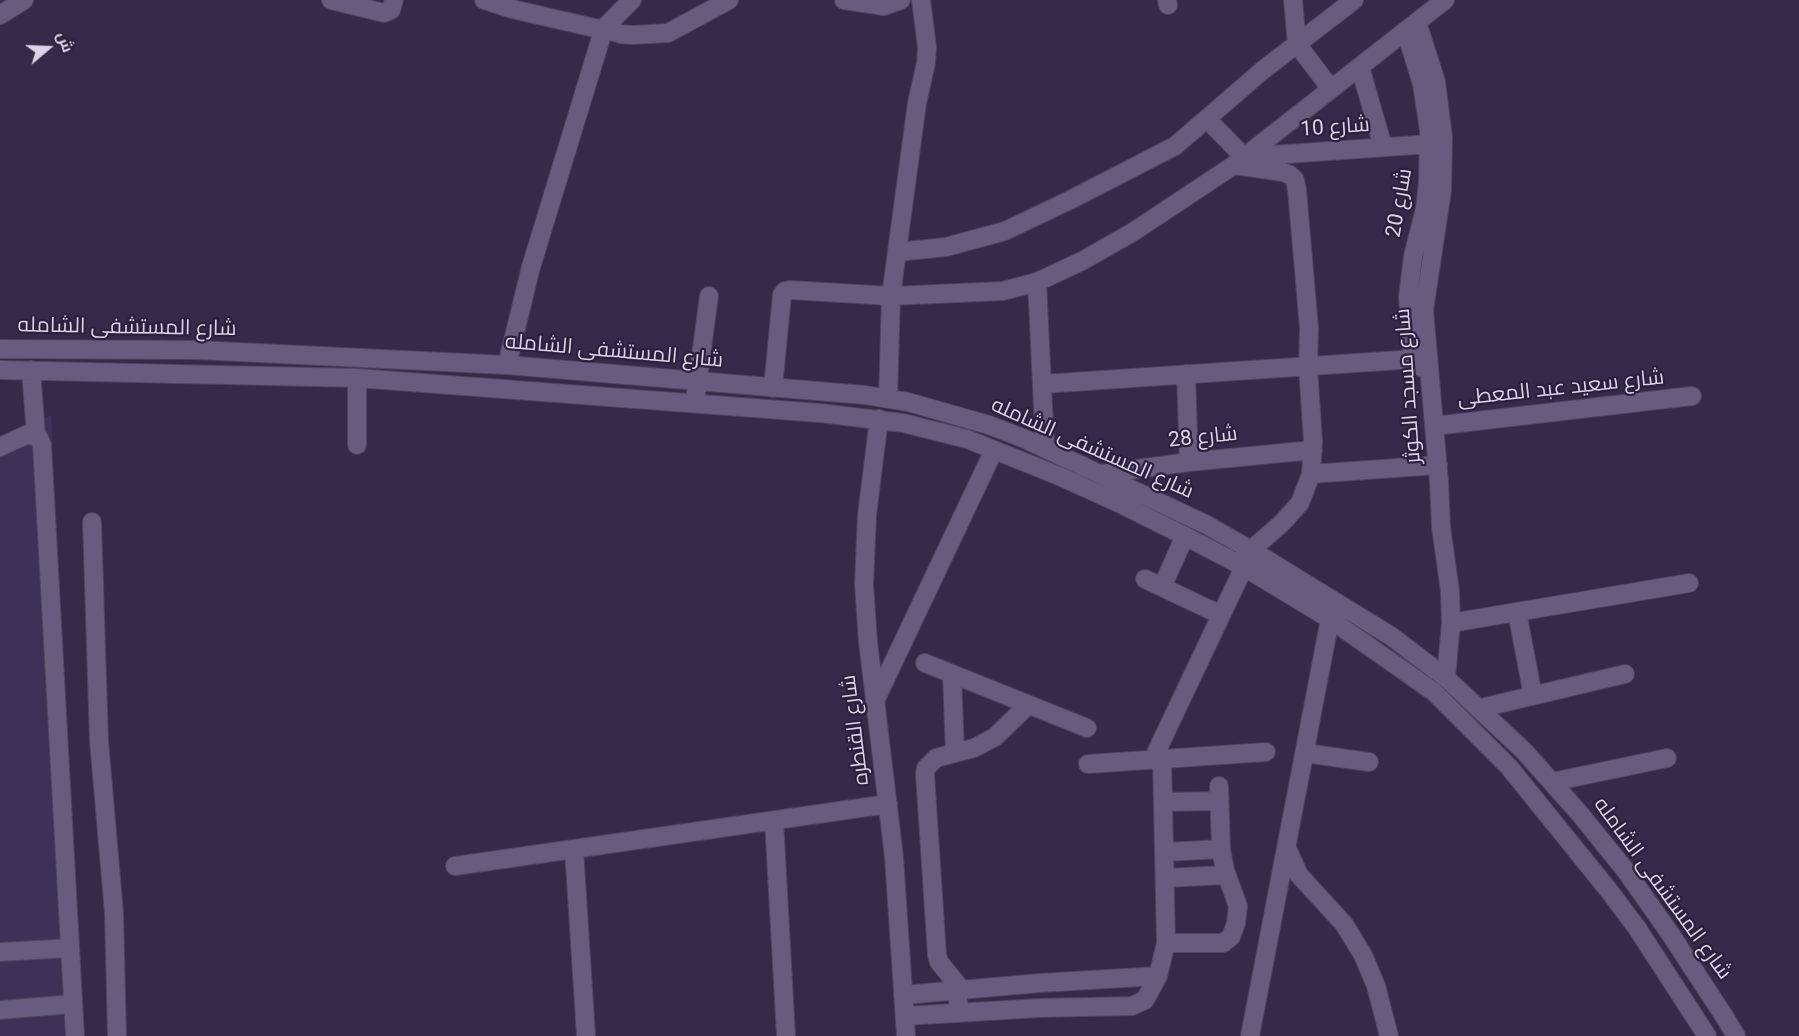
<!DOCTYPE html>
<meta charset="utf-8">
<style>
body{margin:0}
#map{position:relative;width:1799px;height:1036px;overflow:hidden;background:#342b4a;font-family:Roboto,Cairo,sans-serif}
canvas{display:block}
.north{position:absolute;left:18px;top:18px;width:60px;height:60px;-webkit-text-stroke:4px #2a213f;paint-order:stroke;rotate:71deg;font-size:16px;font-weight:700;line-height:24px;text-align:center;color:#d9d4e8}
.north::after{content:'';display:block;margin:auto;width:21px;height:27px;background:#d9d4e8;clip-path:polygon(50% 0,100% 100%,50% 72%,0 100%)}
</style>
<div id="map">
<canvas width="1799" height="1036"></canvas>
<div class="north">ش</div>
</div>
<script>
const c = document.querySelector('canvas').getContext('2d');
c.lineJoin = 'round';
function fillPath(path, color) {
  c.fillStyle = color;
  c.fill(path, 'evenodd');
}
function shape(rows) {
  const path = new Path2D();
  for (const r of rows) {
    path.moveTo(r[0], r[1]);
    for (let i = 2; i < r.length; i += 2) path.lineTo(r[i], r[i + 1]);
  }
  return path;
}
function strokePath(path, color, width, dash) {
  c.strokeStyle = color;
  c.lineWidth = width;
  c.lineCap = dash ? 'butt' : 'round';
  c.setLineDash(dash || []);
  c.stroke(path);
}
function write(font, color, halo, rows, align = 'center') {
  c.font = font + ' Roboto,Cairo,sans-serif';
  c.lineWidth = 4.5;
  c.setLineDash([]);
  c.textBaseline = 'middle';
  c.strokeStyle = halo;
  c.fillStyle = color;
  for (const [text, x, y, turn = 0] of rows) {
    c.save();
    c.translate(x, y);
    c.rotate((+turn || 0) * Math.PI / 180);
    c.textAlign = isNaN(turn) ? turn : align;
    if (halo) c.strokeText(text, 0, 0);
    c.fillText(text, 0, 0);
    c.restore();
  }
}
fillPath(shape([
 [51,415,83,1036,0,1036,0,437]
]), '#3d3157');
const minor = shape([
 [331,0,384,13,391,10,394,0],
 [484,0,512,9,599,29,604,28,632,0],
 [844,0,884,6,901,0],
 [1167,0,1168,5],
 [1293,0,1297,44,1331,89],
 [0,15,24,0],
 [1417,22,1436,82,1443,137,1442,191,1424,310,1439,482,1441,527,1450,591,1451,623,1446,678],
 [1406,32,1422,84,1429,130,1428,183,1425,209,1413,256,1408,297,1412,352,1421,367],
 [1360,67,1383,147],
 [1207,119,1244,157,1430,144],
 [1234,165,1283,172,1290,175,1295,180,1297,190,1309,328,1308,366,1313,442,1311,474,1300,503,1282,523,1244,556],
 [897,252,946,247,1005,231,1070,200,1175,146,1263,70,1354,0],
 [1037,282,1045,448],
 [0,349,197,350,507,365,865,395,908,402,989,425,1025,439,1205,524,1251,550,1391,636,1446,678,1524,751,1580,814,1626,871,1669,932,1726,1019,1736,1036],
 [507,365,531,267,604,28,620,34,632,35,668,33,729,0],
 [0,370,357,378,820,413,903,423,967,439,1059,476,1123,505,1185,536,1244,567,1330,619,1434,692,1509,767,1610,892,1637,928,1707,1036],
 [31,370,36,435],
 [1186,374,1189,462],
 [357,378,357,445],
 [1043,384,1415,359],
 [773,388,782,295,785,291,790,290,891,296,1003,291,1037,282,1082,261,1133,232,1234,165,1445,0],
 [696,393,709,296],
 [888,398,891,296,917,103,926,63,927,47,921,0],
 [879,419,867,515,864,584,868,642,894,857,906,1036],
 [1434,426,1692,396],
 [0,447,28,434,39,438,42,445,75,1036],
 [1100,474,1189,462,1313,450],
 [1311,474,1438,465],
 [92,522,99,741,114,913,117,1036],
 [1145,579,1221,615],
 [1162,587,1185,536],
 [1517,612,1533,696],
 [1451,623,1689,583],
 [925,663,1087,728],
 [952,674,955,753],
 [875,701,994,450],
 [1481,708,1625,674],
 [1305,753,1369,762],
 [1153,759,1244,567],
 [1088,764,1266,752],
 [1552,782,1667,758],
 [1164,802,1219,801],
 [774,820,786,1036],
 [1287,848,1299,875,1344,924,1363,955,1376,986,1389,1036],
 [574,849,586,1036],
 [1165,852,1221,849],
 [455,866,888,804],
 [1165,878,1226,875],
 [1166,943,1223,943,1231,937,1236,923,1238,906,1225,870,1221,849,1219,786],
 [0,952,70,948],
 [903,995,1040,983,1158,976],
 [0,1010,73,1004],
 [959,1013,957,984,939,962,937,955,925,774,926,768,936,758,974,748,995,737,1028,705],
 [905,1016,1040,1008,1132,1006,1145,1000,1158,976,1166,943,1162,759],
 [1250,1036,1330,619]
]);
strokePath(minor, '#4d455f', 20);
strokePath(minor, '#665c7e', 18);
write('21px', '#d9d4e8', '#2a213f', [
 ["شارع 10",1335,128,-4],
 ["شارع 20",1400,203,-80],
 ["شارع المستشفى الشامله",127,328,1],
 ["شارع المستشفى الشامله",614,352,5],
 ["شارع مسجد الكوثر",1409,386,-94],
 ["شارع سعيد عبد المعطى",1561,389,-6],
 ["شارع 28",1203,438,-6],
 ["شارع المستشفى الشامله",1092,449,24],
 ["شارع القنطره",856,730,-97],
 ["شارع المستشفى الشامله",1662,889,54]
]);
</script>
